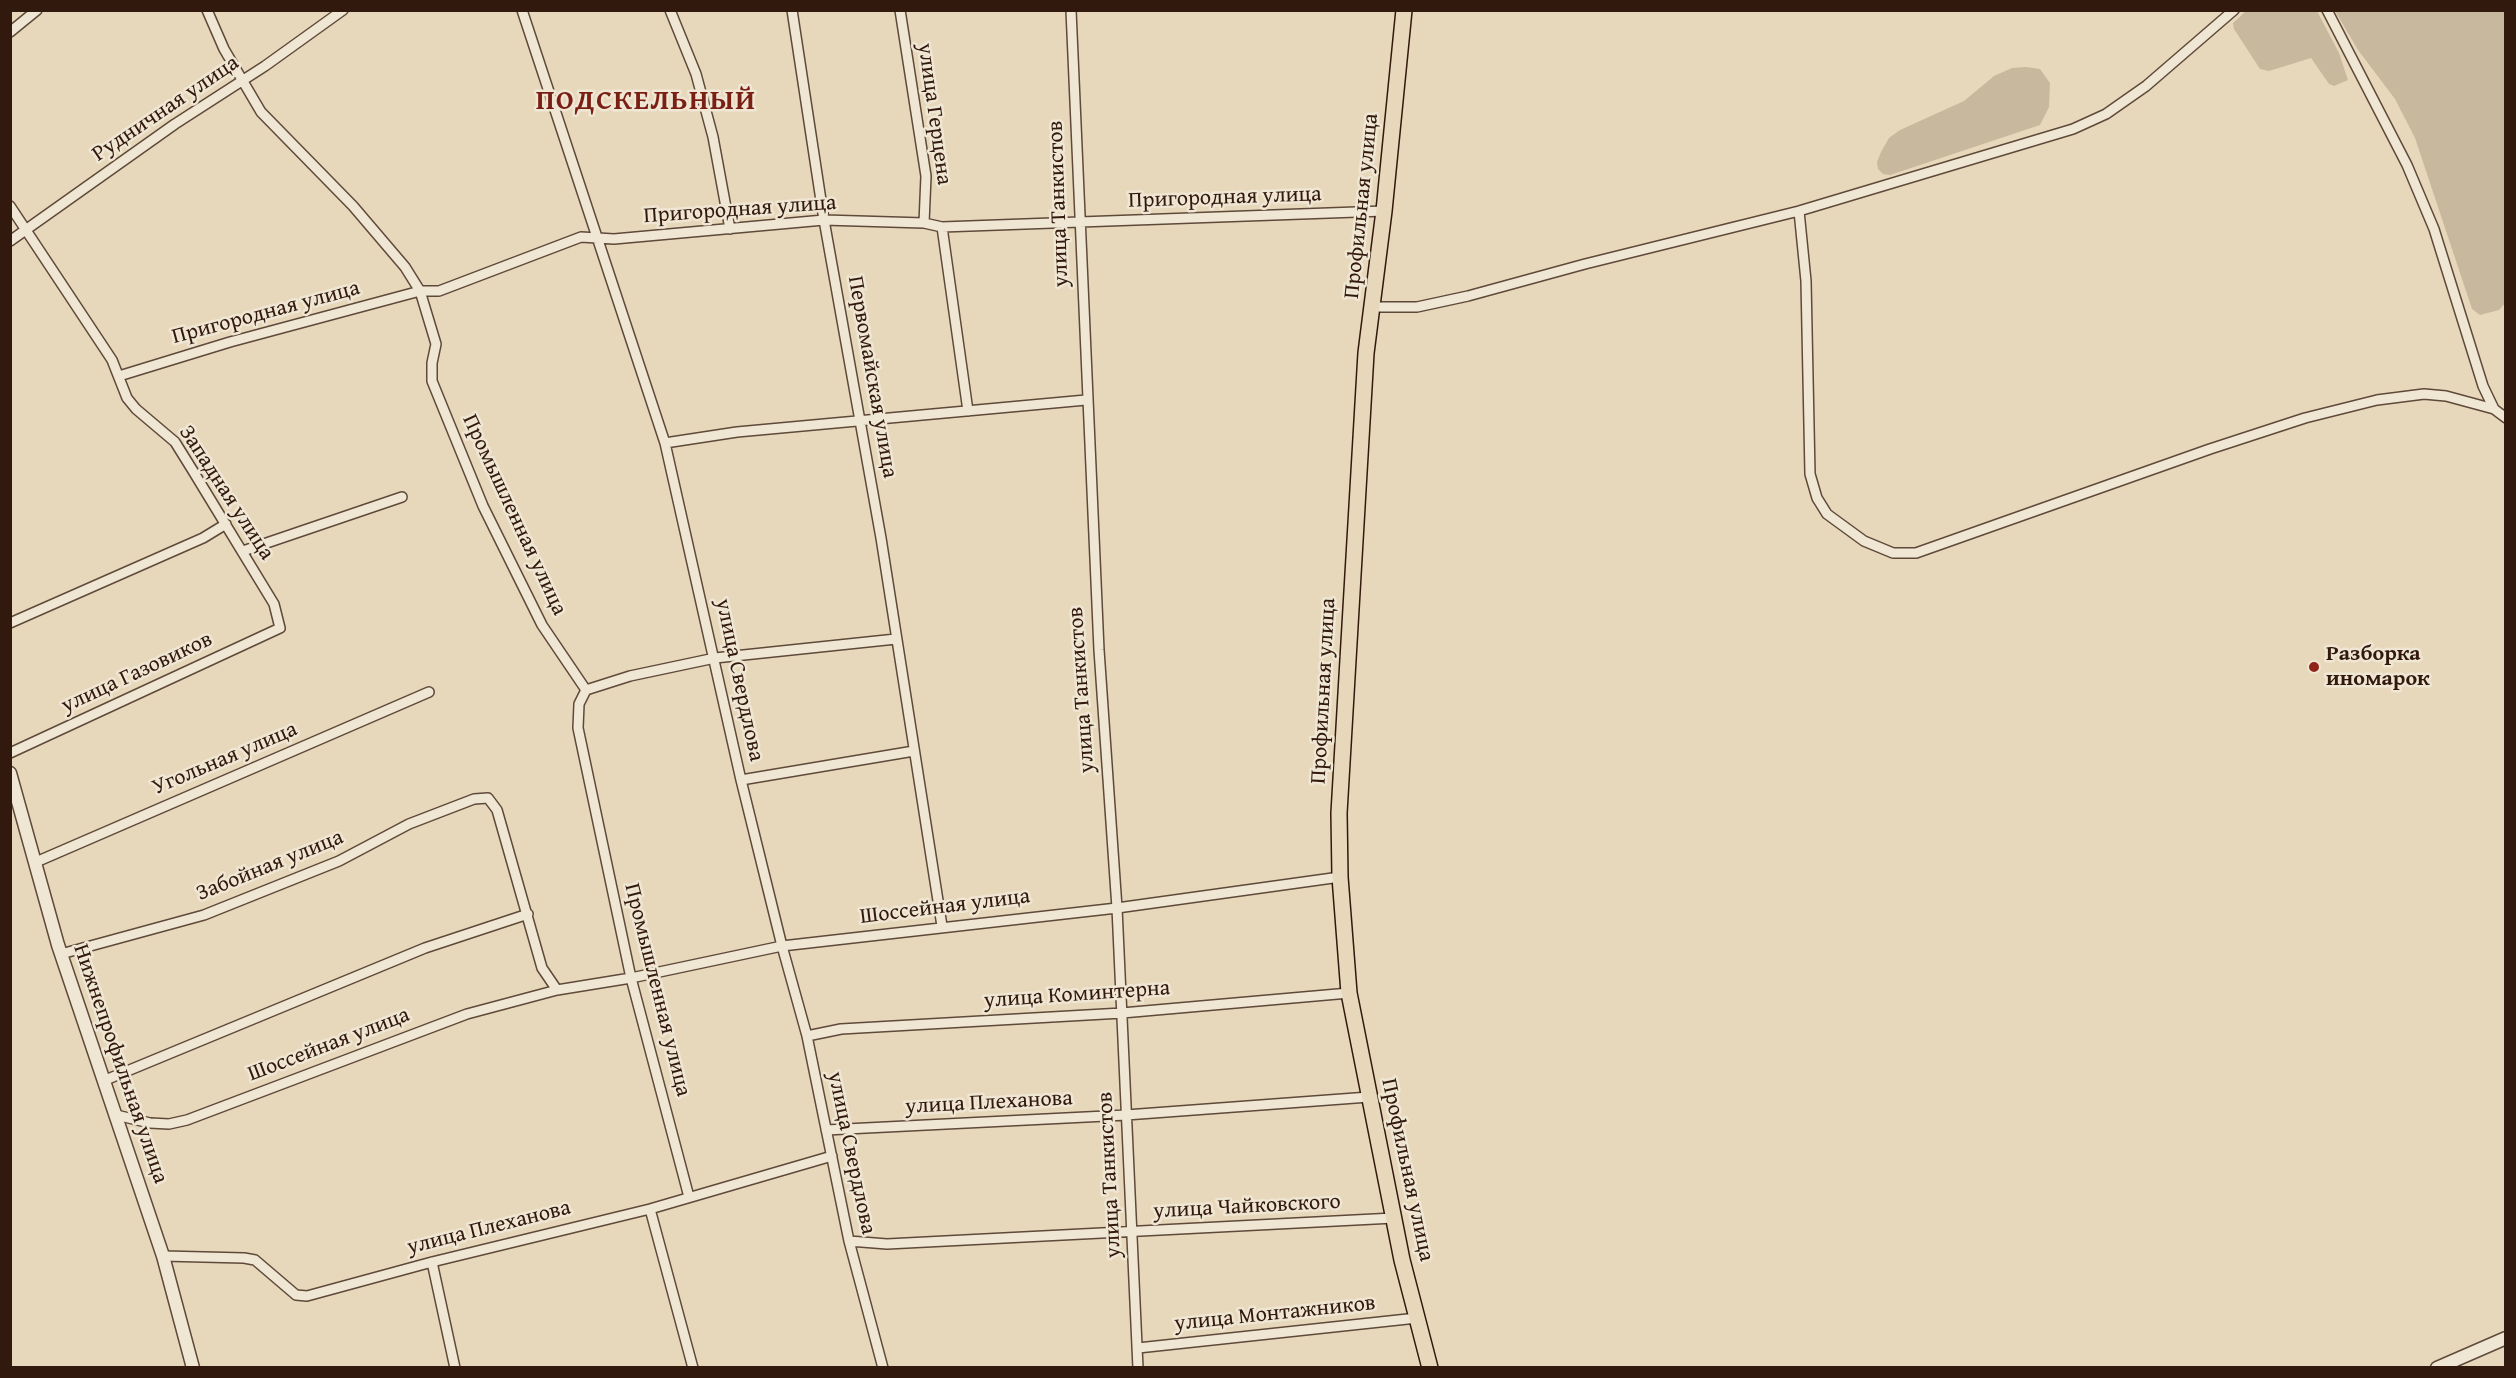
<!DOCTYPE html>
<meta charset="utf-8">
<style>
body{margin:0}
#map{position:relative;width:2516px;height:1378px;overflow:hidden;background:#e7d8bc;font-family:"Gentium Book Plus",serif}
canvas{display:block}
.frame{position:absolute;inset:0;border:12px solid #32190d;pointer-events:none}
</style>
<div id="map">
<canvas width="2516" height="1378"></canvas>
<div class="frame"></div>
</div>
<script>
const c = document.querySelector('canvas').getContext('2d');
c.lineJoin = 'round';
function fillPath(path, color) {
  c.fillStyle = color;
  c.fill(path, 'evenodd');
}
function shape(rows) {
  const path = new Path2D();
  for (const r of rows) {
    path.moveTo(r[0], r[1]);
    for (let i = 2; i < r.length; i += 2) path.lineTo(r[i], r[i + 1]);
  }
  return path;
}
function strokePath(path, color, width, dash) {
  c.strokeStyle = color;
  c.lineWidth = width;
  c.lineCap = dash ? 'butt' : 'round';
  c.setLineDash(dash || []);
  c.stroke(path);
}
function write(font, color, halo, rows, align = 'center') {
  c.font = font + ' "Gentium Book Plus",serif';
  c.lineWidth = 5;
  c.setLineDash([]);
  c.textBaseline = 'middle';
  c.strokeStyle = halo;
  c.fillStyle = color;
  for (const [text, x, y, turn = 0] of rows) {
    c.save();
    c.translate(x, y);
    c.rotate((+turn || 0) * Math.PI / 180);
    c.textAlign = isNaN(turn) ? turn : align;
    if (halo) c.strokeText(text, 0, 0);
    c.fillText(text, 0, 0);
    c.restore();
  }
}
fillPath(shape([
 [2247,10,2317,11,2339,53,2348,80,2334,86,2329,84,2311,58,2269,71,2260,69,2234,29,2233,23],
 [2335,11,2505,11,2506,302,2499,310,2480,315,2472,309,2415,138,2395,99,2358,50],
 [2026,67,2040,69,2050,83,2049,107,2040,125,1890,175,1883,174,1878,169,1877,162,1881,152,1889,138,1900,130,1964,101,1994,76,2012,68]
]), '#c8b89e');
const minor = shape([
 [207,10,224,49,261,112,353,206,405,267,420,291,436,344,432,363,432,381,483,506,542,625,586,690,579,704,578,728,631,978,689,1197],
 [522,10,665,443,741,780,782,946,807,1036,849,1241,883,1368],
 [670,10,696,74,713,137,730,229],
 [792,10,824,220,881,538,942,926],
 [900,10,926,176,924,223],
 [1071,10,1099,650,1117,908,1138,1368],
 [2327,10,2407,165,2434,229,2483,386,2494,409,2506,418],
 [10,32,37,10],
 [10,206,112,360,127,398,136,409,175,442,193,471,274,604,280,628,10,753],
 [1799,211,1806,281,1810,474,1817,498,1827,514,1864,541,1893,553,1916,553,2210,449,2305,418,2377,400,2424,394,2446,396,2494,409],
 [942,227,968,411],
 [10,241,175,124,265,66,343,10],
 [1374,307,1417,307,1468,296,1585,264,1799,211,2073,129,2106,114,2146,86,2234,10],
 [119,376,230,342,420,291,439,291,581,237,614,239,824,220,924,223,942,227,1384,211],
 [665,443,737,432,1086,400],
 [243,551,402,497],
 [10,623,203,538,226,524],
 [586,690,630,676,715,658,896,639],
 [741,780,914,751],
 [36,862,429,692],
 [61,954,204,915,339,861,409,824,474,799,488,798,497,810,542,968,557,990],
 [807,1036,841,1029,1122,1013,1349,993],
 [103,1081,425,948,528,914],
 [116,1115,150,1123,169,1124,187,1120,467,1014,557,990,631,978,782,946,1117,908,1340,877],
 [826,1130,1126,1115,1369,1097],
 [650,1209,693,1368],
 [849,1241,887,1244,1394,1218],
 [163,1256,244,1258,255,1260,296,1295,307,1296,432,1262,650,1209,832,1156],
 [432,1262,455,1368],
 [1138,1348,1417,1318]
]);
const tertiary = shape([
 [10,773,58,945,163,1256,193,1368],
 [2437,1368,2506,1338]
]);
const primary = shape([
 [1404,10,1384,211,1366,353,1339,813,1340,877,1349,993,1402,1260,1430,1368]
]);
strokePath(minor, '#5f4939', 12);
strokePath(tertiary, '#5f4939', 15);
strokePath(primary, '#32190d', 18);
strokePath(minor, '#efe6d3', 9);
strokePath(tertiary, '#efe6d3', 12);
strokePath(primary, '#e7d8bc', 15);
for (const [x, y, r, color] of [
 [2314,667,6,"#8f2418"]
]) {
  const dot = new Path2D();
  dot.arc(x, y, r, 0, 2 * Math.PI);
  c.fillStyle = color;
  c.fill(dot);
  strokePath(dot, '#efe6d3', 2);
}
write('22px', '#32190d', '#efe6d3', [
 ["Рудничная улица",166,109,-34],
 ["улица Герцена",934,114,82],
 ["Пригородная улица",1225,198,-2],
 ["улица Танкистов",1059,204,-92],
 ["Профильная улица",1362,206,-84],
 ["Пригородная улица",740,210,-4],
 ["Пригородная улица",266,313,-15],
 ["Первомайская улица",872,377,80],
 ["Западная улица",226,493,57],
 ["Промышленная улица",514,515,65],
 ["улица Газовиков",137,673,-25],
 ["улица Свердлова",739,680,78],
 ["улица Танкистов",1082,690,-94],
 ["Профильная улица",1324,691,-87],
 ["Угольная улица",225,759,-23],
 ["Забойная улица",270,866,-22],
 ["Шоссейная улица",945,907,-7],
 ["Промышленная улица",657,990,76],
 ["улица Коминтерна",1077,995,-4],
 ["Шоссейная улица",329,1045,-21],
 ["Нижнепрофильная улица",120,1064,71],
 ["улица Плеханова",989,1103,-3],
 ["улица Свердлова",851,1153,78],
 ["Профильная улица",1407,1170,78],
 ["улица Танкистов",1110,1175,-93],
 ["улица Чайковского",1247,1207,-3],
 ["улица Плеханова",489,1228,-14],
 ["улица Монтажников",1275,1314,-6]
]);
write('bold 22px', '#32190d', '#efe6d3', [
 ["Разборка",2326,654],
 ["иномарок",2326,679]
], 'left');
c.letterSpacing = '1.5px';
write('bold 28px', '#7a1f14', '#efe6d3', [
 ["ПОДСКЕЛЬНЫЙ",646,102]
]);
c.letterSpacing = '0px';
</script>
